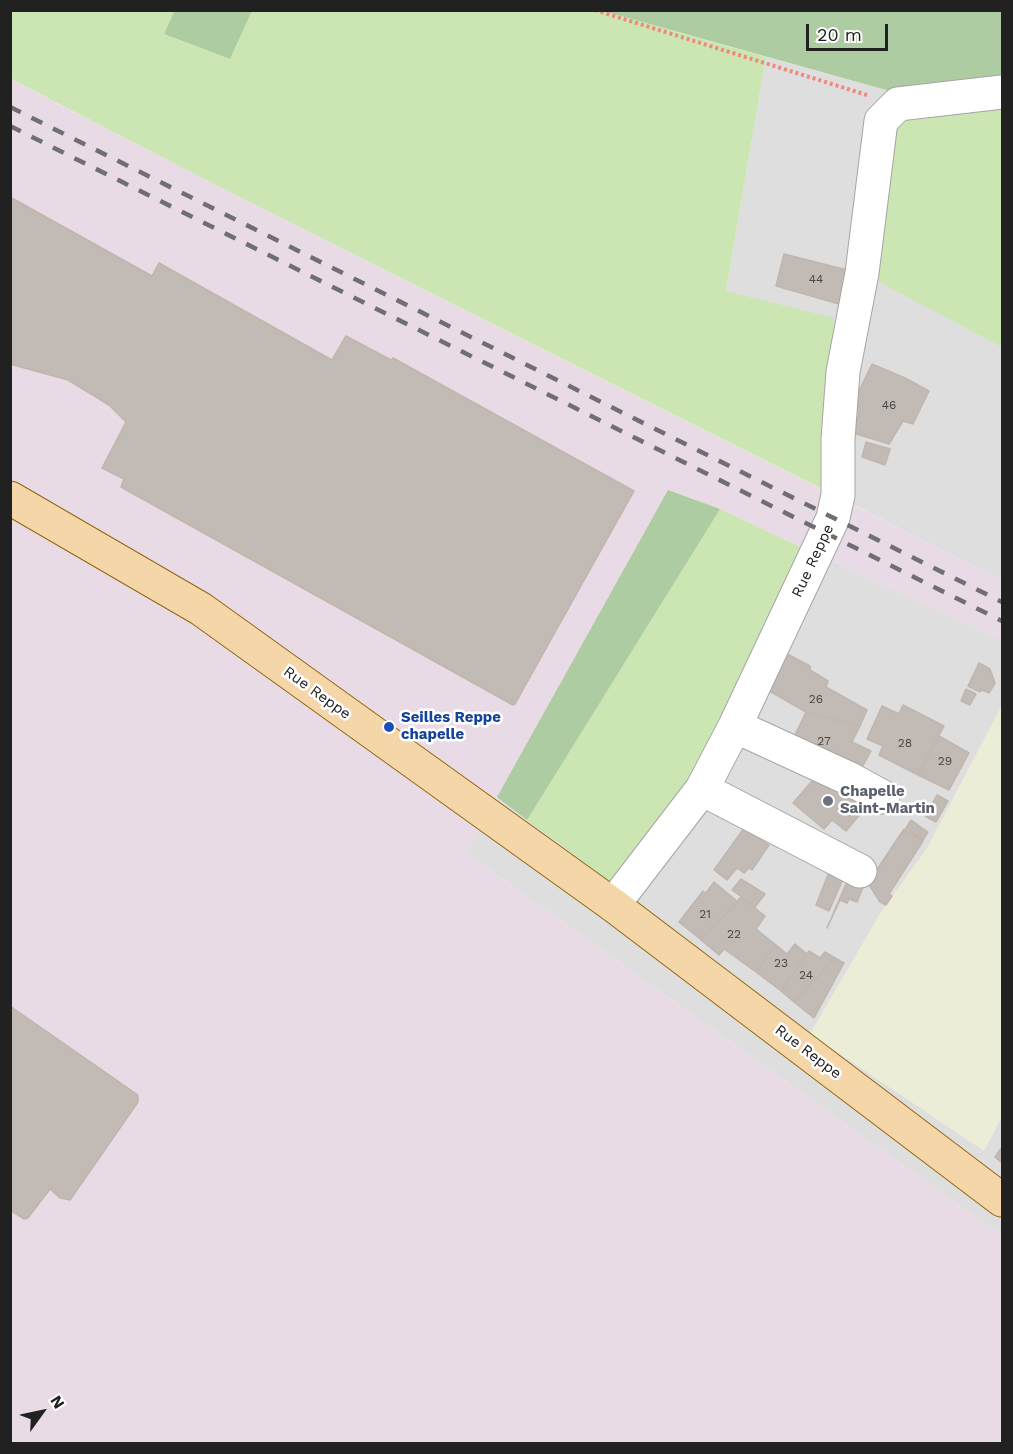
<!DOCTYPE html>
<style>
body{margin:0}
#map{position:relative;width:1013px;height:1454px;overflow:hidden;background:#f1eee9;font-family:"Work Sans",sans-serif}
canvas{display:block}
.frame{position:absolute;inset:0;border:12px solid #212121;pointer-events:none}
.north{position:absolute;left:12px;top:1382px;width:60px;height:60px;-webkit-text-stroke:4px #fff;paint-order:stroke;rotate:57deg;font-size:16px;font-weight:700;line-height:24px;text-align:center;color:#212121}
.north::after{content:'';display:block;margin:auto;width:21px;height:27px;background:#212121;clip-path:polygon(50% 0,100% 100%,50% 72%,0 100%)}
.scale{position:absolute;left:806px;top:24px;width:82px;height:27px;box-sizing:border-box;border:3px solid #212121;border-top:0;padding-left:8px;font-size:18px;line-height:21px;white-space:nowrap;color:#212121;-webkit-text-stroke:4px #fff;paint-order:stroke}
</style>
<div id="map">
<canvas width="1013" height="1454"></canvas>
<div class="frame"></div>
<div class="north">N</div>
<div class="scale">20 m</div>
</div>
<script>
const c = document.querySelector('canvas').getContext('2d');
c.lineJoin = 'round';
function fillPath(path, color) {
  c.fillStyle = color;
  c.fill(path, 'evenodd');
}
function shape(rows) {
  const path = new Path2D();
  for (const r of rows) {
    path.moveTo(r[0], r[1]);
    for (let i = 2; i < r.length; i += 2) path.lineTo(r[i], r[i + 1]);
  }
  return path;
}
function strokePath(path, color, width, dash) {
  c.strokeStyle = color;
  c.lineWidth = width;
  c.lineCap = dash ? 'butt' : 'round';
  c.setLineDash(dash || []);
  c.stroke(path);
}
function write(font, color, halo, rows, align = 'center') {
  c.font = font + ' "Work Sans",sans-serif';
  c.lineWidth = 5;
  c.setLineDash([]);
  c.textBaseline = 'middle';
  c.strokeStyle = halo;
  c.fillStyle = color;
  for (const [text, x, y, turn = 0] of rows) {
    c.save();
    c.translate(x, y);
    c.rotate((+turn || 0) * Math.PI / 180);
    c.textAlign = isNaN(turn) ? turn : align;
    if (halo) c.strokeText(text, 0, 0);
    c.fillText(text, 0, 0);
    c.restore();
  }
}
fillPath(shape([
 [766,57,886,90,1002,78,1002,580,824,490,726,291],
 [668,490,720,509,1002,640,1002,1236,466,853]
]), '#dfdede');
fillPath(shape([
 [10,79,216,185,1002,580,1002,640,720,509,668,490,466,853,1002,1236,1002,1443,11,1443]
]), '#e9dbe6');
fillPath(shape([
 [1002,705,1002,1117,984,1151,810,1034,879,915,927,848]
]), '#ebedd6');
fillPath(shape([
 [10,11,175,11,164,34,230,59,252,11,603,11,766,57,726,291,834,318,824,490,216,185,11,79],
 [1002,78,1002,347,862,273,886,90],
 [720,509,817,555,735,726,624,892,527,820]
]), '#cbe6b3');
fillPath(shape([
 [175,10,252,10,252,11,230,59,164,34],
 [603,11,1002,11,1002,78,886,90],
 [668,490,720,509,527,820,497,797]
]), '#adcca1');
const building = shape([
 [10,197,152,276,159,263,332,360,346,336,391,360,393,358,634,491,515,704,513,705,121,487,124,479,102,468,126,422,109,405,68,380,10,364,10,197],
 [784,254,855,272,846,306,776,286,784,254],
 [872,364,905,378,929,391,913,424,903,421,889,444,853,433,859,413,855,411,855,399,872,364],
 [866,442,890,449,885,465,862,457,866,442],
 [787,654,810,666,810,670,828,681,826,687,867,710,860,726,806,712,766,689,787,654],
 [979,663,990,669,995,683,989,693,982,690,980,692,968,686,979,663],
 [966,689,976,694,970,705,961,701,966,689],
 [903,705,944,726,918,775,879,755,883,746,867,739,882,706,899,714,903,705],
 [806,712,860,726,852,742,871,751,860,771,793,739,806,712],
 [939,736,969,753,949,790,918,775,939,736],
 [818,774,848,798,851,793,867,806,846,831,832,820,824,829,793,803,818,774],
 [937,795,948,801,936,822,925,816,937,795],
 [911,820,928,832,923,840,906,828,911,820],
 [744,828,769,845,752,870,749,868,744,873,737,868,727,880,714,870,744,828],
 [904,829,923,841,889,894,892,896,886,905,880,902,868,883,904,829],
 [829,872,843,879,829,911,816,905,829,872],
 [849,877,864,885,857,902,849,899,847,903,840,900,827,928,849,877],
 [741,879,765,894,755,907,732,890,741,879],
 [714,882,738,902,700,939,679,922,703,891,706,893,714,882],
 [741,897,765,916,756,929,776,945,756,972,724,949,719,955,700,939,741,897],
 [795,944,807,954,781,991,756,972,776,945,787,954,795,944],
 [809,951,820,958,825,952,835,958,794,1002,781,991,809,951],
 [835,958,844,963,814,1018,794,1002,835,958],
 [10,1006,138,1095,138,1102,70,1200,60,1198,50,1189,28,1218,24,1219,10,1210,10,1006],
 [1002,1147,1002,1163,995,1157,1002,1147]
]);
fillPath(building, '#c1bab5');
strokePath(building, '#c1b6ac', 1.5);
const minor = shape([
 [735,726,850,779,883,797],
 [702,789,860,871],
 [613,905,702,789,735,726,833,518,838,495,838,439,843,372,862,273,881,121,898,104,1002,92]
]);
const major = shape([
 [10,498,201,609,613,905,1002,1200]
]);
strokePath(minor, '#a5a5a5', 35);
strokePath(major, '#92680c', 35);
strokePath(shape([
 [595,10,867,95]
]), '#ef897b', 4, [3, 3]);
strokePath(minor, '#fff', 33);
strokePath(major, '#f5d6a9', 33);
strokePath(shape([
 [10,107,1002,602],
 [10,126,1002,621]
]), '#6f6f6f', 4.5, [12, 12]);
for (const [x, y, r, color] of [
 [389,727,6,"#1a4fb4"],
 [828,801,6,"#6b7280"]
]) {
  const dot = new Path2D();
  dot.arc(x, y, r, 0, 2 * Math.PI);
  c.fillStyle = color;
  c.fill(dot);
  strokePath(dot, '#fff', 2);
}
write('12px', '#494746', null, [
 ["44",816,279],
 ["46",889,405],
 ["26",816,699],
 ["27",824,741],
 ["28",905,743],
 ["29",945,761],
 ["21",705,914],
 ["22",734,934],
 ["23",781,963],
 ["24",806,975]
]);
write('15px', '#212121', '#fff', [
 ["Rue Reppe",813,561,-65],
 ["Rue Reppe",317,693,36],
 ["Rue Reppe",808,1052,37]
]);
write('bold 15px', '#164399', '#fff', [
 ["Seilles Reppe",401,718],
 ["chapelle",401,735]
], 'left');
write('bold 15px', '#5b616d', '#fff', [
 ["Chapelle",840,792],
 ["Saint-Martin",840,809]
], 'left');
</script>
